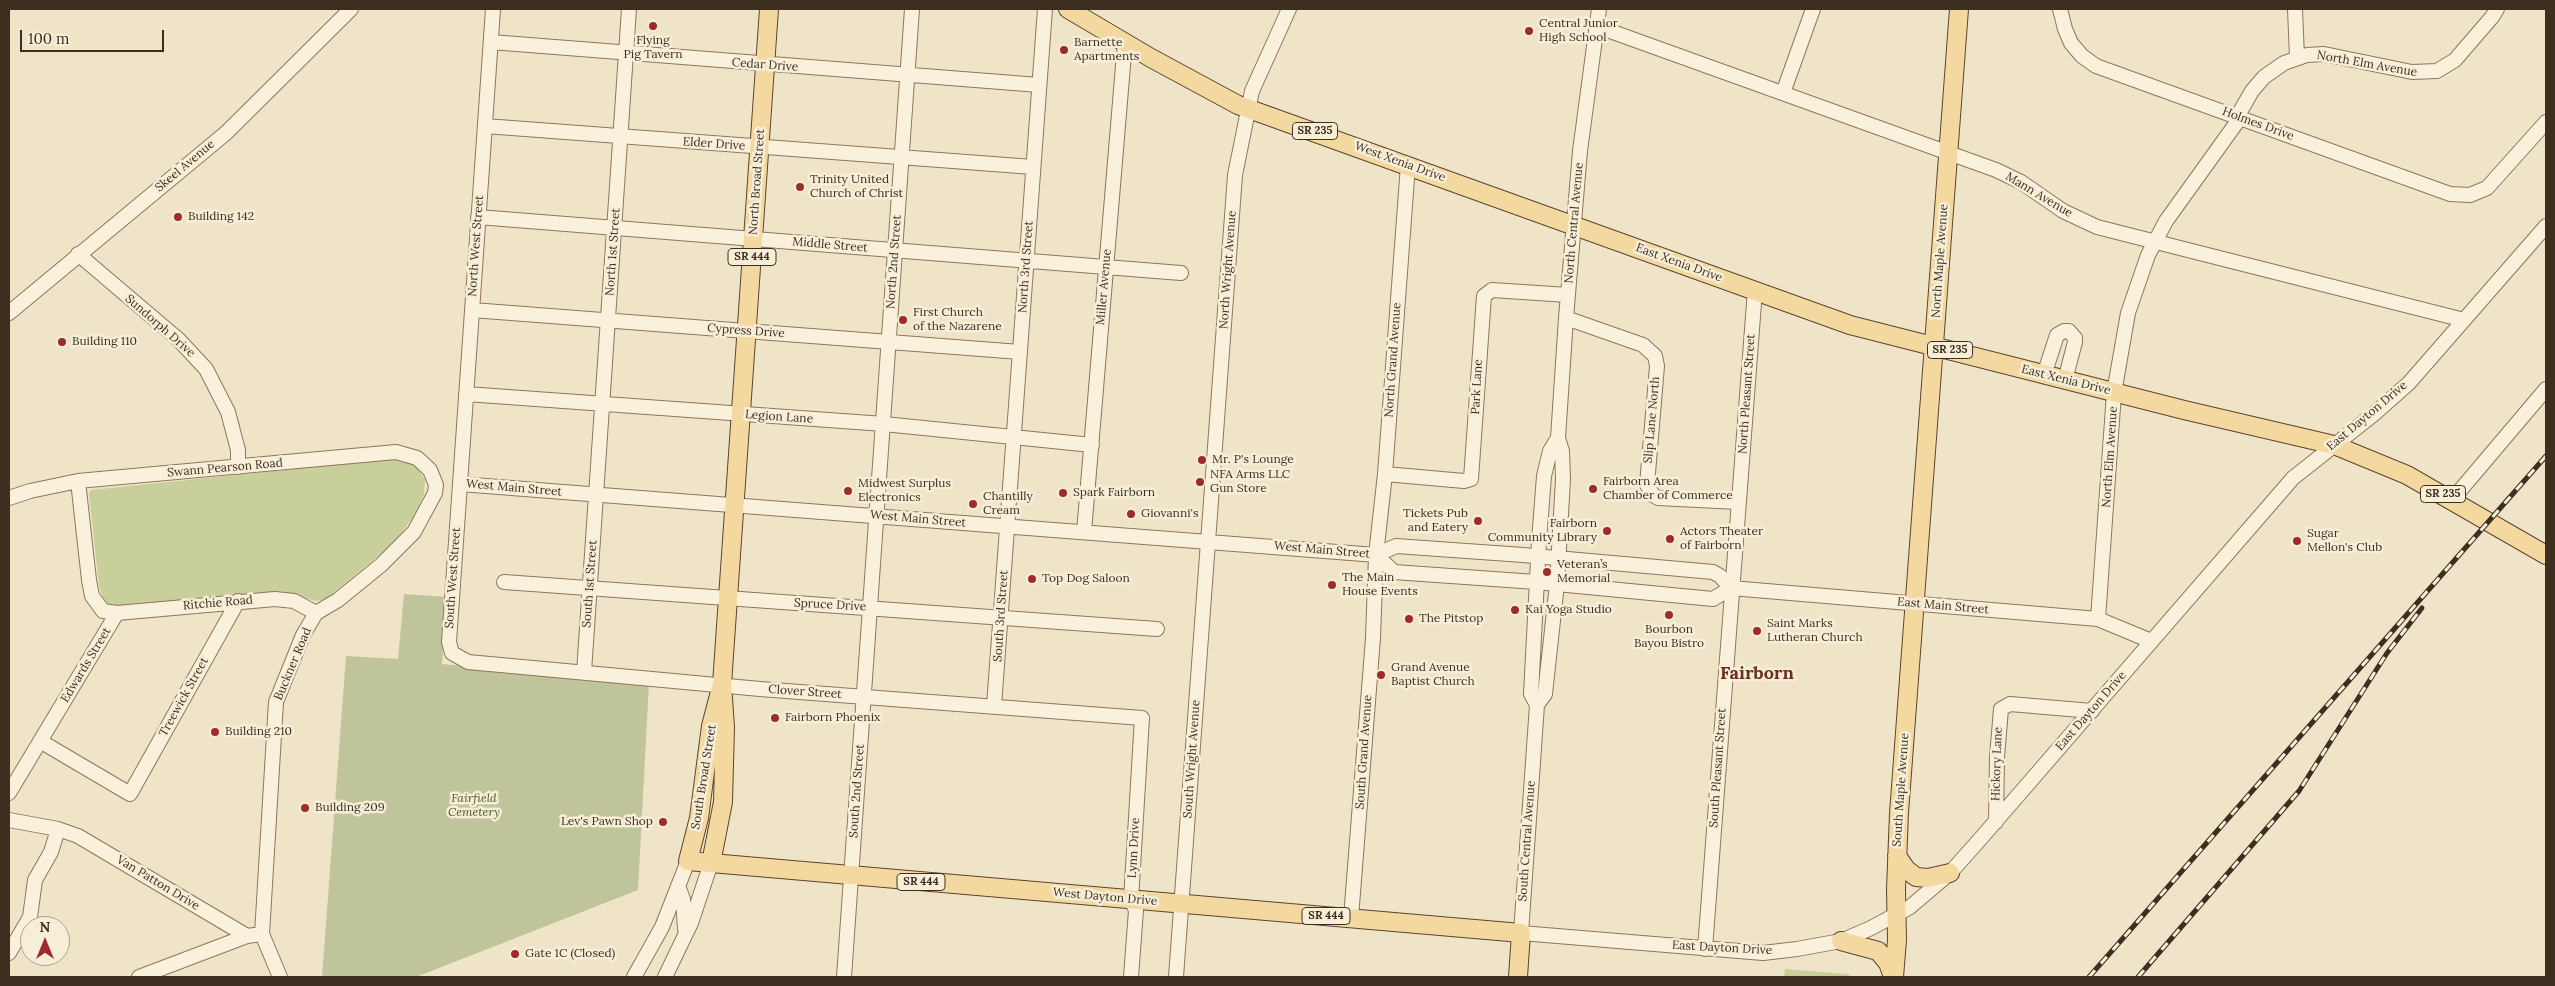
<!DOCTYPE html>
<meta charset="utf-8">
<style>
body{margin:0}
#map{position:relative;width:2555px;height:986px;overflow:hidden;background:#f0e4c8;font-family:Lora,serif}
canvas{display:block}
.frame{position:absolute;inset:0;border:10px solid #3d2e20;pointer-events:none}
.north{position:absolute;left:20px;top:916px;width:50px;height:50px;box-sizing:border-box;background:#f7eed8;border:1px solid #ada18e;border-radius:50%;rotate:0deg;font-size:14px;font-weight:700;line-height:20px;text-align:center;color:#3d2e20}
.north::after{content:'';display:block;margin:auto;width:18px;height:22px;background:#9e2a2b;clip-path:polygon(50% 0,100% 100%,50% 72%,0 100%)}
.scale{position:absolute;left:20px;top:30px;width:144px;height:22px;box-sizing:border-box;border:2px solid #3d2e20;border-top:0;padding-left:6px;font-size:15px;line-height:18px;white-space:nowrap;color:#3d2e20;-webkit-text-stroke:4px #f7eed8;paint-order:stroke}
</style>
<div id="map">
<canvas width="2555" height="986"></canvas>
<div class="frame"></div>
<div class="north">N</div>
<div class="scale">100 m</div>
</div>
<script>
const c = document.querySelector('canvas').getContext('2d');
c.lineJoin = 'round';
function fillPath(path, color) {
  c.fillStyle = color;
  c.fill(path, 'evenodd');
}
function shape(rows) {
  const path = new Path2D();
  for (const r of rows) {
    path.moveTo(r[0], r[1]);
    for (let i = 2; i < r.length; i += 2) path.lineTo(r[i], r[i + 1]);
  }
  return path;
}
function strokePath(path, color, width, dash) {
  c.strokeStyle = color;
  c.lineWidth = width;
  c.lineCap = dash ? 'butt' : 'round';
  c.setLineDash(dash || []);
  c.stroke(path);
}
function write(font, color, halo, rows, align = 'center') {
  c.font = font + ' Lora,serif';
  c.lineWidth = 5;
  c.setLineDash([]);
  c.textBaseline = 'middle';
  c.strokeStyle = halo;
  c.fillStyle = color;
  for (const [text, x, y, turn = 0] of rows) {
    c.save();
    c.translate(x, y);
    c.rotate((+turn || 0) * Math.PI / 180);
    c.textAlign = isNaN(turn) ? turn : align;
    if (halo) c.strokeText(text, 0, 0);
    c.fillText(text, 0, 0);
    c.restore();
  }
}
fillPath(shape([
 [399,458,416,465,425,480,424,495,415,514,396,541,326,599,316,601,276,592,110,607,102,601,104,600,99,586,89,493,91,490],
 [1785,969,1847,974,1853,977,1784,977]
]), '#c9cf9b');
fillPath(shape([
 [404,594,447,597,442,664,649,683,638,890,416,977,322,977,346,656,398,659]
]), '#bfc49a');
const minor = shape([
 [493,9,449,642,452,653,468,662,760,689,1142,718,1131,900,1136,910,1131,977],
 [1599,9,1580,151,1566,318,1558,438,1562,451,1563,479,1557,584,1545,694,1537,705,1521,933,1763,953,1797,949,1841,941,1871,928,1910,907,1950,873,1982,837,2293,478,2374,414,2409,383,2546,226],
 [2060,9,2065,29,2071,43,2082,56,2096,66,2450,194,2470,195,2487,188,2546,122],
 [2295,9,2297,57],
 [1596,26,1996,170,2021,182,2063,211,2097,227,2464,320],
 [491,42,1039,85],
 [1783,93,1813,9],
 [2237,117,2252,91,2264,77,2284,63,2307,55,2324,54,2412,72,2437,71,2455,60,2492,17,2497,9],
 [485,126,1033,167],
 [478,217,1181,273],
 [78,254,178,339,206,369,228,412,238,450,238,467],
 [472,310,1020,352],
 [9,313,226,133,351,9],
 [1566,318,1643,345,1655,356,1657,366,1647,485,1653,495,1658,498,1738,502],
 [2044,375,2057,335,2064,331,2069,331,2075,338,2075,342,2065,380],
 [466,394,884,424,1092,445],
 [1385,474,1464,481,1471,479,1484,296,1492,290,1568,295],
 [78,481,89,580,92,596,103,611,117,613,275,599,294,601,316,613],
 [460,484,1376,555,1396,546,1523,555,1713,572,1720,576,1731,588],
 [9,498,30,491,78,481,396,452,417,458,430,470,436,485,435,493,414,532,381,565,338,600,316,613,303,635,276,702,262,934],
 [2452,500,2546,389],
 [1084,532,1125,42],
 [1376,555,1394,572,1536,582,1713,599,1731,588,2098,619,2151,641],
 [504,582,1157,629],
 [2098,619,2114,393,2128,313,2148,255,2166,221,2240,118],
 [584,672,629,9],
 [1537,705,1531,694,1539,541,1544,476,1550,451,1558,438],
 [994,706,1045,9],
 [40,741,130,794,238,601],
 [9,793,117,613],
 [9,820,58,829,78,836,247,936,262,934,280,977],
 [1996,822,1997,757,2001,709,2010,704,2092,711],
 [678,886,683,899,685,929],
 [1351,918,1373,638,1376,555,1385,474,1408,165],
 [1705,949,1755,290],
 [9,953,30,917,35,880,51,852,58,829],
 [139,977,247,936],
 [634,977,662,927,688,861],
 [665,977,691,923,711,863],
 [844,977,912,9],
 [1176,977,1235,175,1252,91,1289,9]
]);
const major = shape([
 [1068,9,1151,58,1238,105,1850,325,2184,410,2334,445,2407,475,2546,555],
 [722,684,711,726,699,818,688,861,1521,933,1518,977],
 [1897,856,1906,869,1916,877,1928,878,1950,873],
 [711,863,723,802,725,727,722,684,769,9],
 [1841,941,1878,951,1888,963,1893,977],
 [1894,977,1897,940,1896,889,1899,813,1959,9]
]);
strokePath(minor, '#8d765c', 16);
strokePath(major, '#5b4430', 20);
strokePath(minor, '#faf1dc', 14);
strokePath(major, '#f3d9a0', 18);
const rail = shape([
 [2089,977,2546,456],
 [2138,977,2299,791,2387,653,2422,608]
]);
strokePath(rail, '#3d2e20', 5);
strokePath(rail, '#f7eed8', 3, [9]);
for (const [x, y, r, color] of [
 [653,26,5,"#9e2a2b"],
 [1529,31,5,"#9e2a2b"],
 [1064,50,5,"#9e2a2b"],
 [800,187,5,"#9e2a2b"],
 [178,217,5,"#9e2a2b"],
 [903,320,5,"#9e2a2b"],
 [62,342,5,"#9e2a2b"],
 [1202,460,5,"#9e2a2b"],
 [1200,482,5,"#9e2a2b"],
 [1593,489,5,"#9e2a2b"],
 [848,491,5,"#9e2a2b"],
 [1063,493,5,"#9e2a2b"],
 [973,504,5,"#9e2a2b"],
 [1131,514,5,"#9e2a2b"],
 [1478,521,5,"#9e2a2b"],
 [1607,531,5,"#9e2a2b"],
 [1670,539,5,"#9e2a2b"],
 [2297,541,5,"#9e2a2b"],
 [1547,572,5,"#9e2a2b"],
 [1032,579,5,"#9e2a2b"],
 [1332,585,5,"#9e2a2b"],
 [1515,610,5,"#9e2a2b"],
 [1669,615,5,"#9e2a2b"],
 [1409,619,5,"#9e2a2b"],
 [1757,631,5,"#9e2a2b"],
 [1381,675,5,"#9e2a2b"],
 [775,718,5,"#9e2a2b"],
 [215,732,5,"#9e2a2b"],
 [305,808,5,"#9e2a2b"],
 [663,822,5,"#9e2a2b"],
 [515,954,5,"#9e2a2b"]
]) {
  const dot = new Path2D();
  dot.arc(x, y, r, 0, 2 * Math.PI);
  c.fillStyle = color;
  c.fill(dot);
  strokePath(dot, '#f7eed8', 2);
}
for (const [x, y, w] of [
 [1315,131,45],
 [752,257,48],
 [1950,350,45],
 [2443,494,45],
 [921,882,48],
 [1326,916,48]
]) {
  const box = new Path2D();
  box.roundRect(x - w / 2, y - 8.5, w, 17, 4);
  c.fillStyle = '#f7eed8';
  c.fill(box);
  strokePath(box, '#3d2e20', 1);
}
write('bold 11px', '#3d2e20', null, [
 ["SR 235",1315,131],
 ["SR 444",752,257],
 ["SR 235",1950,350],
 ["SR 235",2443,494],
 ["SR 444",921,882],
 ["SR 444",1326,916]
]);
write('12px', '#3d2e20', '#f7eed8', [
 ["Central Junior",1539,24],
 ["High School",1539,38],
 ["Flying",653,41,"center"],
 ["Pig Tavern",653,55,"center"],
 ["Barnette",1074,43],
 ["Apartments",1074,57],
 ["Trinity United",810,180],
 ["Church of Christ",810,194],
 ["Building 142",188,217],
 ["First Church",913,313],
 ["of the Nazarene",913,327],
 ["Building 110",72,342],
 ["Mr. P's Lounge",1212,460],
 ["NFA Arms LLC",1210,475],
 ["Gun Store",1210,489],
 ["Fairborn Area",1603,482],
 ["Chamber of Commerce",1603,496],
 ["Midwest Surplus",858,484],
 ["Electronics",858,498],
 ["Spark Fairborn",1073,493],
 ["Chantilly",983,497],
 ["Cream",983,511],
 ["Giovanni's",1141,514],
 ["Tickets Pub",1468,514,"right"],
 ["and Eatery",1468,528,"right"],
 ["Fairborn",1597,524,"right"],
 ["Community Library",1597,538,"right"],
 ["Actors Theater",1680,532],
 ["of Fairborn",1680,546],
 ["Sugar",2307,534],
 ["Mellon's Club",2307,548],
 ["Veteran’s",1557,565],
 ["Memorial",1557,579],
 ["The Main",1342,578],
 ["House Events",1342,592],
 ["Top Dog Saloon",1042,579],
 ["Kai Yoga Studio",1525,610],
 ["The Pitstop",1419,619],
 ["Saint Marks",1767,624],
 ["Lutheran Church",1767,638],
 ["Bourbon",1669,630,"center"],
 ["Bayou Bistro",1669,644,"center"],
 ["Grand Avenue",1391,668],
 ["Baptist Church",1391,682],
 ["Fairborn Phoenix",785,718],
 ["Building 210",225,732],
 ["Building 209",315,808],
 ["Lev's Pawn Shop",653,822,"right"],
 ["Gate 1C (Closed)",525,954]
], 'left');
write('12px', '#3d2e20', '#f7eed8', [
 ["North Elm Avenue",2367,64,10],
 ["Cedar Drive",765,65,4],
 ["Holmes Drive",2258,124,20],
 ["Elder Drive",714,144,4],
 ["West Xenia Drive",1400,162,20],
 ["Skeel Avenue",185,166,-40],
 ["North Broad Street",757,182,-86],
 ["Mann Avenue",2039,195,31],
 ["North Central Avenue",1574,223,-85],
 ["Middle Street",830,245,5],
 ["North West Street",476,246,-86],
 ["North 1st Street",613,252,-86],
 ["North Maple Avenue",1940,261,-86],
 ["North 2nd Street",894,262,-86],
 ["East Xenia Drive",1679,263,20],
 ["North 3rd Street",1026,267,-86],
 ["North Wright Avenue",1228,270,-86],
 ["Miller Avenue",1104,287,-85],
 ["Sundorph Drive",160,326,41],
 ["Cypress Drive",746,331,4],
 ["North Grand Avenue",1393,360,-86],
 ["East Xenia Drive",2066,380,14],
 ["Park Lane",1477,387,-87],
 ["North Pleasant Street",1747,394,-86],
 ["East Dayton Drive",2367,416,-40],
 ["Legion Lane",779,417,4],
 ["Slip Lane North",1652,420,-85],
 ["North Elm Avenue",2110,457,-86],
 ["Swann Pearson Road",225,468,-5],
 ["West Main Street",514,488,5],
 ["West Main Street",918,519,5],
 ["West Main Street",1322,550,5],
 ["South West Street",453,578,-86],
 ["South 1st Street",590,584,-86],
 ["Ritchie Road",218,603,-5],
 ["Spruce Drive",830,605,3],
 ["East Main Street",1943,606,5],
 ["South 3rd Street",1001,616,-86],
 ["Buckner Road",293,664,-67],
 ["Edwards Street",86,665,-59],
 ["Clover Street",805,692,4],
 ["Treewick Street",184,697,-61],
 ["East Dayton Drive",2091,711,-49],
 ["South Grand Avenue",1364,752,-86],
 ["South Wright Avenue",1192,759,-86],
 ["Hickory Lane",1997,764,-88],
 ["South Pleasant Street",1718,768,-86],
 ["South Broad Street",704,777,-81],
 ["South Maple Avenue",1901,790,-86],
 ["South 2nd Street",857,791,-86],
 ["South Central Avenue",1527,841,-86],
 ["Lynn Drive",1134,848,-87],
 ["Van Patton Drive",158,883,31],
 ["West Dayton Drive",1105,897,5],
 ["East Dayton Drive",1722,948,3]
]);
write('italic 12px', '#4d5a26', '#f7eed8', [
 ["Fairfield",474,799],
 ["Cemetery",474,813]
]);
write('bold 18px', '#6b2e1e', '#f7eed8', [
 ["Fairborn",1757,674]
]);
</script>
